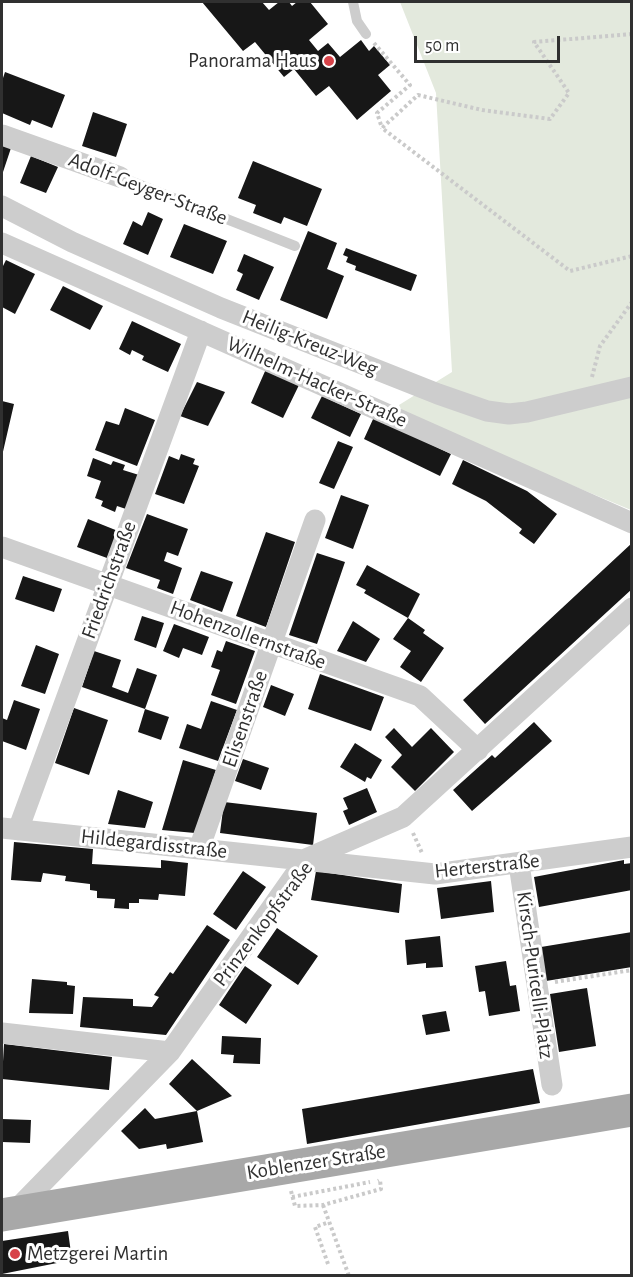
<!DOCTYPE html>
<meta charset="utf-8">
<style>
body{margin:0}
#map{position:relative;width:633px;height:1277px;overflow:hidden;background:#fff;font-family:"Alegreya Sans",sans-serif}
canvas{display:block}
.frame{position:absolute;inset:0;border:3px solid #303030;pointer-events:none}
.scale{position:absolute;left:414px;top:36px;width:146px;height:27px;box-sizing:border-box;border:3px solid #303030;border-top:0;padding-left:8px;font-size:18px;line-height:21px;white-space:nowrap;color:#303030;-webkit-text-stroke:4px #fff;paint-order:stroke}
</style>
<div id="map">
<canvas width="633" height="1277"></canvas>
<div class="frame"></div>
<div class="scale">50 m</div>
</div>
<script>
const c = document.querySelector('canvas').getContext('2d');
c.lineJoin = 'round';
function fillPath(path, color) {
  c.fillStyle = color;
  c.fill(path, 'evenodd');
}
function shape(rows) {
  const path = new Path2D();
  for (const r of rows) {
    path.moveTo(r[0], r[1]);
    for (let i = 2; i < r.length; i += 2) path.lineTo(r[i], r[i + 1]);
  }
  return path;
}
function strokePath(path, color, width, dash) {
  c.strokeStyle = color;
  c.lineWidth = width;
  c.lineCap = dash ? 'butt' : 'round';
  c.setLineDash(dash || []);
  c.stroke(path);
}
function write(font, color, halo, rows, align = 'center') {
  c.font = font + ' "Alegreya Sans",sans-serif';
  c.lineWidth = 6;
  c.setLineDash([]);
  c.textBaseline = 'middle';
  c.strokeStyle = halo;
  c.fillStyle = color;
  for (const [text, x, y, turn = 0] of rows) {
    c.save();
    c.translate(x, y);
    c.rotate((+turn || 0) * Math.PI / 180);
    c.textAlign = isNaN(turn) ? turn : align;
    if (halo) c.strokeText(text, 0, 0);
    c.fillText(text, 0, 0);
    c.restore();
  }
}
fillPath(shape([
 [400,2,631,2,631,510,404,415,399,405,452,372,436,93]
]), '#e3e9dd');
fillPath(shape([
 [202,2,262,2,269,10,279,2,289,2,292,6,297,2,310,2,328,24,309,40,318,51,328,43,340,57,361,40,369,51,374,46,390,65,378,75,391,91,357,120,329,86,316,96,294,69,284,77,255,42,243,51],
 [5,72,65,95,52,128,32,120,30,125,2,113,2,81],
 [93,112,127,124,116,157,82,146],
 [2,142,12,145,2,175],
 [31,156,58,167,46,193,20,183],
 [253,161,322,189,307,226,284,217,281,224,253,213,256,205,238,198],
 [148,212,163,219,148,255,123,244,133,221,142,226],
 [184,224,227,241,213,274,170,257],
 [308,231,337,243,327,269,344,276,327,319,280,300],
 [346,248,417,275,411,291,355,270,356,266,346,262,348,257,343,255],
 [244,254,274,267,259,300,236,290,243,274,237,271],
 [6,260,35,274,15,314,2,307,2,268],
 [63,286,103,306,90,330,50,310],
 [132,321,181,344,168,372,142,360,144,356,132,350,130,355,119,349],
 [266,369,299,385,283,418,251,403],
 [197,382,225,392,208,426,180,416],
 [322,396,361,414,350,437,311,418],
 [2,401,14,404,2,456],
 [125,408,155,420,137,466,95,450,106,421,119,425],
 [374,417,451,454,440,476,364,439],
 [338,441,353,447,334,489,319,483],
 [181,454,195,459,193,464,199,466,184,504,155,494,169,456,179,460],
 [93,458,111,465,113,461,125,465,123,470,139,475,126,509,117,506,115,512,101,506,103,501,95,498,101,481,87,476],
 [463,460,527,491,557,514,534,544,519,533,522,529,486,501,452,484],
 [341,495,369,505,353,549,325,538],
 [147,514,188,529,178,556,167,552,164,561,182,568,173,594,157,588,160,580,126,568],
 [88,519,118,531,107,558,77,547],
 [266,532,295,542,266,627,236,616],
 [632,543,632,589,485,724,463,700],
 [317,553,345,562,317,644,289,635],
 [367,565,420,594,408,618,425,630,423,633,444,648,421,682,400,667,411,651,393,639,408,618,364,593,366,590,356,585],
 [201,571,233,582,222,612,190,600],
 [23,576,62,589,54,612,15,599],
 [142,616,164,623,156,648,134,640],
 [353,621,380,639,366,662,337,651],
 [174,624,209,637,202,655,183,648,179,658,163,651],
 [226,641,255,651,236,704,211,695,220,670,211,667,217,650,222,652],
 [36,645,59,654,45,694,21,686],
 [94,651,121,660,112,687,128,693,137,668,157,675,145,709,82,687],
 [320,674,384,697,371,731,308,709],
 [271,685,294,694,285,716,263,707],
 [14,700,40,709,26,750,2,741,2,718,7,720],
 [211,701,237,710,218,761,179,748,187,724,201,729],
 [74,708,108,720,89,775,55,763],
 [145,709,169,717,161,740,138,732],
 [534,722,552,741,472,811,453,790,492,755,495,758],
 [394,728,412,747,431,728,454,752,415,791,391,767,402,755,385,737],
 [355,743,382,760,371,779,367,777,365,782,340,767],
 [243,759,269,768,261,790,235,781],
 [183,760,216,770,195,833,162,830],
 [367,788,377,812,349,825,343,811,348,809,343,798],
 [118,790,153,802,145,828,108,824],
 [224,802,317,813,313,845,220,833],
 [14,842,93,849,92,864,161,868,161,860,188,863,185,896,159,894,158,900,139,899,139,903,129,903,129,909,114,908,115,899,97,898,97,891,90,890,90,884,65,881,66,876,43,873,41,882,11,880],
 [624,860,624,864,632,863,632,890,539,907,534,877],
 [243,871,266,887,236,930,213,914],
 [316,871,402,884,399,913,311,900],
 [491,881,494,912,441,919,437,888],
 [207,925,230,940,166,1035,80,1027,83,997,133,999,133,1006,152,1007,159,997,154,995,170,972,173,974],
 [277,928,318,956,298,985,257,957],
 [632,932,632,967,546,981,541,947],
 [440,936,443,967,426,968,426,963,407,965,405,940],
 [506,961,510,986,516,985,520,1011,489,1016,485,991,479,992,475,966],
 [245,966,272,985,246,1024,219,1005],
 [32,979,67,982,67,985,75,986,73,1014,29,1013],
 [587,988,596,1046,559,1052,550,994],
 [446,1011,450,1031,426,1035,422,1015],
 [222,1036,261,1038,260,1064,233,1063,234,1055,221,1054],
 [4,1044,112,1057,109,1090,2,1079],
 [192,1059,232,1096,197,1111,169,1084],
 [533,1069,540,1103,307,1144,302,1109],
 [145,1108,155,1119,197,1111,203,1142,167,1149,166,1144,139,1149,121,1131],
 [2,1119,31,1120,30,1143,2,1142],
 [68,1231,72,1260,2,1274,2,1241]
]), '#171717');
strokePath(shape([
 [632,34,534,42,569,93,550,119,482,110,418,95,382,128,570,271,632,256],
 [374,43,410,85,377,113,382,128],
 [592,377,600,346,632,302],
 [413,833,422,853],
 [555,982,632,970],
 [291,1191,295,1206,323,1205,381,1189,380,1180,378,1181],
 [292,1197,370,1182],
 [323,1205,349,1276],
 [328,1264,315,1227,329,1222]
]), '#cacaca', 4, [3, 3]);
strokePath(shape([
 [353,2,357,21,366,34],
 [120,177,295,246]
]), '#cdcdcd', 10);
strokePath(shape([
 [2,135,120,177],
 [2,206,72,242,221,308,438,394,487,411,509,414,527,412,632,387],
 [2,243,632,523],
 [2,547,420,696,478,750],
 [2,828,435,874,632,847],
 [18,830,201,331],
 [199,849,315,520],
 [519,864,552,1085],
 [2,1033,170,1052],
 [13,1213,170,1052,306,859,403,817,632,608]
]), '#cdcdcd', 21);
strokePath(shape([
 [2,1215,632,1110]
]), '#a8a8a8', 33);
for (const [x, y, r, color] of [
 [329,61,6,"#d74349"],
 [15,1254,6,"#d74349"]
]) {
  const dot = new Path2D();
  dot.arc(x, y, r, 0, 2 * Math.PI);
  c.fillStyle = color;
  c.fill(dot);
  strokePath(dot, '#fff', 2);
}
write('21px', '#303030', '#fff', [
 ["Panorama Haus",317,61],
 ["Metzgerei Martin",27,1254,"left"]
], 'right');
write('21px', '#303030', '#fff', [
 ["Adolf-Geyger-Straße",148,189,21],
 ["Heilig-Kreuz-Weg",310,343,22],
 ["Wilhelm-Hacker-Straße",317,382,24],
 ["Friedrichstraße",109,580,-70],
 ["Hohenzollernstraße",248,635,20],
 ["Elisenstraße",245,719,-71],
 ["Hildegardisstraße",154,844,6],
 ["Herterstraße",487,866,-6],
 ["Prinzenkopfstraße",263,924,-53],
 ["Kirsch-Puricelli-Platz",535,975,82],
 ["Koblenzer Straße",316,1162,-9]
]);
</script>
